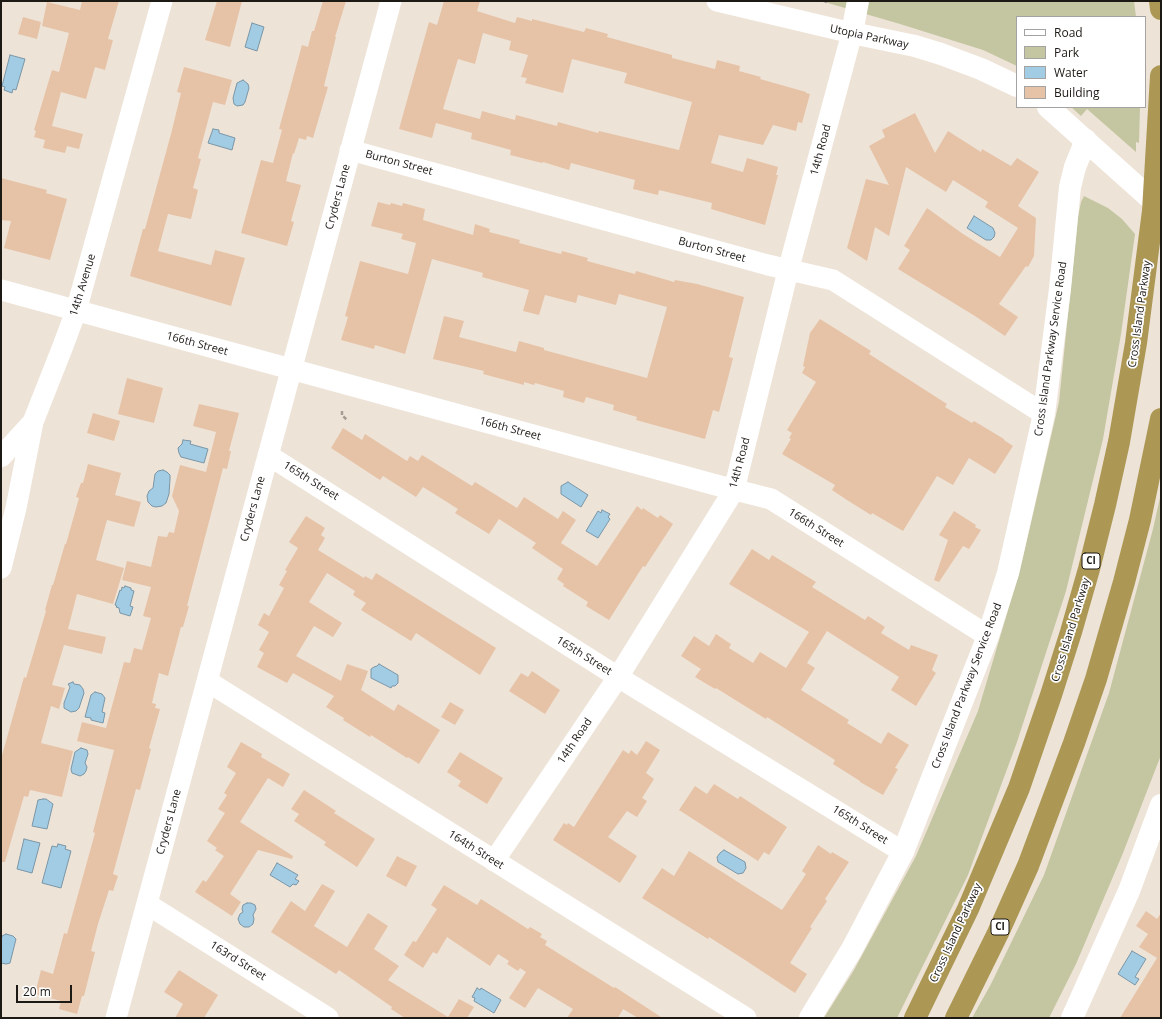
<!DOCTYPE html>
<style>
body{margin:0}
#map{position:relative;width:1162px;height:1019px;overflow:hidden;background:#eee3d7;font-family:"Open Sans",sans-serif}
canvas{display:block}
.frame{position:absolute;inset:0;border:2px solid #1d1915;pointer-events:none}
.legend{position:absolute;left:1016px;top:16px;width:130px;height:92px;box-sizing:border-box;background:#fff;border:1px solid #a5a3a1;margin:0;padding:5px 7px;list-style:none;font-size:12px;color:#1d1915}
.legend li{display:flex;align-items:center;gap:8px;height:20px}
.legend b{width:20px;border:1px solid #a5a3a1}
.scale{position:absolute;left:16px;top:985px;width:56px;height:18px;box-sizing:border-box;border:2px solid #1d1915;border-top:0;padding-left:5px;font-size:12px;line-height:14px;white-space:nowrap;color:#1d1915;-webkit-text-stroke:3px #fff;paint-order:stroke}
</style>
<div id="map">
<canvas width="1162" height="1019"></canvas>
<div class="frame"></div>
<ul class="legend">
<li><b style="height:5px;background:#fff"></b>Road</li>
<li><b style="height:11px;background:#c3c6a1"></b>Park</li>
<li><b style="height:11px;background:#a2cce4"></b>Water</li>
<li><b style="height:11px;background:#e6c3a7"></b>Building</li>
</ul>
<div class="scale">20 m</div>
</div>
<script>
const c = document.querySelector('canvas').getContext('2d');
c.lineJoin = 'round';
function fillPath(path, color) {
  c.fillStyle = color;
  c.fill(path, 'evenodd');
}
function shape(rows) {
  const path = new Path2D();
  for (const r of rows) {
    path.moveTo(r[0], r[1]);
    for (let i = 2; i < r.length; i += 2) path.lineTo(r[i], r[i + 1]);
  }
  return path;
}
function strokePath(path, color, width, dash) {
  c.strokeStyle = color;
  c.lineWidth = width;
  c.lineCap = dash ? 'butt' : 'round';
  c.setLineDash(dash || []);
  c.stroke(path);
}
function write(font, color, halo, rows, align = 'center') {
  c.font = font + ' "Open Sans",sans-serif';
  c.lineWidth = 3.5;
  c.setLineDash([]);
  c.textBaseline = 'middle';
  c.strokeStyle = halo;
  c.fillStyle = color;
  for (const [text, x, y, turn = 0] of rows) {
    c.save();
    c.translate(x, y);
    c.rotate((+turn || 0) * Math.PI / 180);
    c.textAlign = isNaN(turn) ? turn : align;
    if (halo) c.strokeText(text, 0, 0);
    c.fillText(text, 0, 0);
    c.restore();
  }
}
fillPath(shape([
 [821,1,1134,1,1136,17,1017,17,1017,66,983,50,900,24],
 [1071,107,1140,107,1139,143,1136,142,1136,152,1087,109,1081,116],
 [1084,196,1108,208,1122,219,1135,234,1121,334,1103,439,1066,591,1017,742,968,875,897,1018,824,1018,854,970,916,856,978,711,1020,570,1059,402,1078,217,1081,202],
 [1161,493,1161,755,1123,853,1076,964,1049,1018,972,1018,991,984,1044,875,1109,693,1153,529]
]), '#c3c6a1');
const water = shape([
 [252,23,264,27,257,51,245,47,252,23],
 [10,55,25,59,16,90,13,89,12,93,4,90,5,87,2,86,10,55],
 [243,80,248,84,249,88,245,102,243,105,237,106,234,104,233,98,237,83,243,80],
 [213,129,219,130,219,133,235,138,232,150,208,143,213,129],
 [974,216,993,228,995,233,994,237,991,240,986,240,967,228,974,216],
 [183,440,191,441,190,444,208,449,204,463,181,457,179,453,178,448,182,444,183,440],
 [163,470,167,472,170,475,170,479,169,494,166,503,162,506,156,507,152,506,148,502,147,496,149,491,153,488,155,474,158,471,163,470],
 [568,482,588,495,581,507,561,494,561,486,568,482],
 [602,510,610,514,608,517,610,519,598,538,586,531,598,511,601,513,602,510],
 [125,586,131,588,131,590,134,591,130,606,133,607,130,616,120,613,119,608,116,607,117,606,115,605,120,590,121,591,122,587,124,588,125,586],
 [379,664,398,675,398,683,395,686,392,686,391,688,371,678,371,669,374,667,377,666,379,664],
 [73,682,74,684,80,685,83,689,84,693,79,708,76,711,71,712,64,708,64,703,70,687,68,684,73,682],
 [95,692,102,694,105,698,102,712,105,713,103,723,91,720,91,718,85,717,91,695,95,692],
 [81,748,87,750,88,754,85,763,87,767,86,771,84,774,80,776,72,773,71,769,75,752,81,748],
 [43,799,46,799,53,804,47,829,32,826,38,800,43,799],
 [24,839,40,843,32,873,17,869,24,839],
 [58,844,66,846,65,849,71,851,61,888,42,883,52,846,57,847,58,844],
 [724,850,745,862,746,868,743,873,738,874,718,862,717,857,720,853,724,850],
 [277,863,298,875,295,879,299,881,296,885,293,884,290,887,270,875,277,863],
 [247,903,251,903,255,905,256,909,253,915,254,919,253,924,249,927,244,927,240,924,238,919,240,914,243,912,242,909,243,905,247,903],
 [6,934,13,936,16,939,10,963,6,964,1,963,1,940,2,936,6,934],
 [1132,951,1146,959,1135,977,1139,979,1135,985,1118,974,1132,951],
 [477,988,480,990,481,988,501,1000,494,1013,474,1001,475,998,472,997,477,988]
]);
fillPath(water, '#a2cce4');
strokePath(water, '#7a96a6', 1);
fillPath(shape([
 [82,1,119,1,108,39,113,40,105,70,95,67,86,99,61,92,52,126,83,134,79,149,67,146,65,153,43,148,45,140,34,137,36,131,34,130,52,70,59,72,69,33,42,26,47,2,80,10],
 [217,1,242,1,230,47,205,40],
 [323,1,346,1,335,37,336,37,324,86,328,87,313,138,307,136,306,140,299,138,294,154,293,153,286,181,301,185,291,221,294,222,287,246,241,233,261,160,273,163,282,130,279,129,302,45,308,47,312,31,314,31],
 [444,1,480,1,477,11,515,23,517,17,532,21,532,19,584,32,586,28,608,34,607,37,672,55,672,58,715,69,717,60,740,66,739,71,761,77,760,79,806,92,806,93,810,94,802,123,798,122,796,131,773,125,763,145,719,135,711,163,743,172,747,158,778,167,776,175,778,175,765,225,711,209,712,203,659,190,658,195,633,189,635,180,571,163,569,170,543,162,542,163,510,155,511,150,471,139,472,133,436,123,432,138,399,129,429,22,437,25],
 [483,33,511,41,509,50,528,55,521,77,527,78,525,83,563,93,572,59,627,73,624,83,692,102,679,150,599,131,598,133,558,122,557,126,516,115,515,120,482,111,480,119,443,109,458,59,475,64],
 [23,17,41,22,37,39,18,34],
 [184,67,232,80,225,105,213,102,198,158,201,159,193,188,198,190,191,219,168,214,158,251,211,265,215,250,245,258,231,306,130,276,143,229,145,229,171,134,181,93,177,92],
 [915,113,935,153,948,131,981,152,982,149,1011,166,1017,158,1039,172,1018,206,1036,218,1034,256,1028,267,1026,266,999,304,1018,317,1005,336,975,316,898,269,910,250,904,246,927,208,963,234,1000,257,1018,228,985,207,988,202,953,180,946,192,906,167,889,236,875,227,867,261,847,248,866,179,889,185,869,146,885,137,882,130],
 [1,178,47,190,46,193,67,199,50,260,4,248,11,221,1,220],
 [378,202,390,205,391,203,402,206,403,203,425,209,423,220,473,235,475,224,490,229,489,232,520,240,519,243,561,254,562,251,588,258,587,261,635,274,636,271,674,282,675,280,697,284,744,297,729,357,733,358,728,378,719,412,713,410,705,439,636,420,637,417,613,410,614,405,586,397,584,403,563,397,564,391,535,383,534,385,524,382,524,385,483,374,484,371,433,359,444,316,464,321,459,337,516,352,519,341,544,348,544,350,647,378,667,307,619,294,616,305,578,295,576,303,545,295,539,315,523,311,529,290,482,277,483,273,432,259,405,354,375,345,374,349,341,340,348,317,345,316,360,261,408,274,416,243,401,239,403,234,371,226],
 [820,319,871,351,869,354,947,404,945,407,972,423,974,421,1004,439,1004,440,1013,446,995,474,969,458,953,485,937,476,903,531,872,513,871,515,847,500,832,490,835,485,782,454,791,439,789,438,792,433,787,430,816,382,802,373,805,367,803,366,810,333],
 [127,378,163,388,154,423,118,414],
 [199,404,239,413,229,451,231,451,227,469,223,468,187,606,189,606,183,627,181,627,168,676,159,673,152,703,156,704,155,708,160,709,149,748,151,749,140,790,136,789,113,874,118,876,113,891,109,890,98,924,91,951,95,952,84,996,82,996,77,1014,59,1009,61,1001,35,994,41,970,53,974,64,933,67,934,95,833,93,832,114,750,77,741,82,722,106,728,124,662,130,663,134,648,142,650,151,618,143,616,151,587,122,580,127,561,151,567,158,536,167,537,169,532,174,533,179,511,172,496,180,465,206,472,216,432,193,426],
 [93,413,120,421,114,441,87,433],
 [343,428,362,440,365,434,407,461,410,456,418,461,422,455,472,486,475,482,517,508,524,497,558,519,563,511,576,520,561,543,597,566,637,506,642,510,643,508,658,518,660,515,673,524,645,567,643,566,609,620,586,606,588,602,563,586,564,584,557,579,563,569,532,548,536,543,499,519,489,534,455,513,458,509,423,487,416,497,383,476,380,480,331,448],
 [88,464,121,473,115,495,141,502,134,527,107,520,96,560,124,568,113,604,77,594,68,629,106,637,102,654,64,645,52,685,65,688,59,709,51,706,41,743,73,751,62,797,30,790,28,797,24,796,5,862,1,862,1,759,24,677,26,678,46,611,45,610,52,585,53,585,65,544,66,544,79,498,76,497,81,483,83,483],
 [954,511,976,525,975,527,981,530,969,549,963,546,939,582,934,580,948,540,939,535],
 [306,516,325,528,321,535,325,538,318,550,364,578,365,576,372,580,376,573,496,648,480,675,416,633,411,641,361,610,366,603,353,595,355,591,327,573,309,602,342,623,333,637,314,626,296,656,341,681,347,664,368,671,361,690,394,711,398,704,440,730,419,764,408,757,407,758,371,735,370,737,343,720,344,718,326,707,334,696,293,673,287,683,257,667,264,653,259,650,269,632,258,625,264,613,269,616,284,588,279,585,287,571,285,570,298,548,289,542],
 [752,549,769,560,772,555,816,582,812,587,865,620,868,616,885,627,881,633,909,650,911,645,938,655,932,670,936,673,916,706,891,690,899,677,827,631,807,663,815,668,801,690,849,720,847,723,881,744,888,732,909,745,895,768,898,769,883,795,860,782,860,781,833,764,835,760,767,717,766,719,716,688,715,689,695,677,701,669,681,656,694,636,709,646,716,634,731,644,729,648,753,663,760,652,786,668,809,632,729,584],
 [532,671,560,690,545,714,509,691,521,673,528,677],
 [450,702,464,710,455,725,441,717],
 [646,741,660,750,646,773,654,779,642,798,647,801,637,817,627,811,608,837,637,856,620,883,553,840,564,823,567,825,568,823,574,827,623,750,629,754,631,750,637,755],
 [241,742,262,754,261,757,290,774,283,787,268,778,240,822,293,856,292,859,258,850,230,894,241,902,232,916,195,892,203,880,206,882,224,856,215,850,217,848,207,841,225,813,218,809,227,795,224,793,236,773,227,767],
 [460,752,503,778,487,804,458,786,461,781,447,772],
 [714,784,738,799,740,796,787,827,769,855,764,852,758,861,679,810,695,786,707,794],
 [304,790,336,811,334,813,375,839,357,867,324,845,326,842,294,821,299,814,291,809],
 [818,845,831,854,832,852,849,862,825,899,827,901,810,927,812,928,790,963,807,974,795,993,745,960,709,937,708,939,642,898,662,868,674,876,689,851,782,910,806,874,802,871],
 [397,856,417,866,406,887,386,876],
 [322,884,335,891,314,926,347,947,368,913,388,926,374,949,399,966,388,980,448,1017,459,999,474,1007,467,1018,405,1018,391,1009,392,1007,339,970,336,974,271,932,291,901,305,911],
 [444,885,477,905,481,899,528,929,530,927,542,934,540,937,547,941,545,945,614,988,615,987,661,1017,660,1018,638,1018,623,1009,618,1018,567,1018,573,1009,538,988,525,1008,509,998,526,972,520,968,518,971,507,964,509,961,498,954,490,966,447,937,437,954,433,952,423,968,404,955,413,941,416,942,437,909,431,905],
 [1146,911,1157,919,1161,913,1161,1018,1120,1018,1157,958,1139,947,1148,934,1136,926],
 [179,970,218,995,204,1018,175,1018,183,1004,164,992]
]), '#e6c3a7');
strokePath(shape([
 [824,1,827,2],
 [342,411,342,415,347,420]
]), '#a59c93', 2.5, [4, 2]);
strokePath(shape([
 [350,150,768,265,833,280,1044,414],
 [1,290,716,485,771,499,988,636],
 [268,455,618,677,903,852],
 [1,457,33,422],
 [1,568,16,508,33,422,63,346,76,311,162,1],
 [207,681,746,1018],
 [494,861,618,677,734,490,788,271,852,33,717,1],
 [147,904,328,1018],
 [116,1018,391,1]
]), '#fff', 21);
strokePath(shape([
 [858,1,852,33,915,46,941,54,981,69,1017,86],
 [1048,107,1161,208],
 [810,1018,852,949,903,852,988,636,1008,573,1044,414,1060,289,1070,187,1075,167,1086,140],
 [1072,1018,1129,891,1161,805]
]), '#fff', 22);
strokePath(shape([
 [1160,1,1161,9],
 [915,1018,968,909,1019,788,1051,695,1071,632,1089,569,1105,505,1119,442,1136,343,1153,211,1161,76],
 [956,1018,998,933,1028,866,1074,743,1096,679,1124,582,1140,520,1161,419]
]), '#ac9854', 22);
for (const [x, y, w] of [
 [1091,561,18],
 [1000,927,18]
]) {
  const box = new Path2D();
  box.roundRect(x - w / 2, y - 8, w, 16, 3);
  c.fillStyle = '#fff';
  c.fill(box);
  strokePath(box, '#1d1915', 1);
}
write('bold 10px', '#1d1915', null, [
 ["CI",1091,561],
 ["CI",1000,927]
]);
write('11px', '#1d1915', '#fff', [
 ["Utopia Parkway",869,37,12],
 ["14th Road",821,150,-75],
 ["Burton Street",399,163,15],
 ["Cryders Lane",338,197,-75],
 ["Burton Street",712,250,15],
 ["14th Avenue",83,285,-73],
 ["Cross Island Parkway",1140,314,-82],
 ["166th Street",197,344,15],
 ["Cross Island Parkway Service Road",1051,349,-82],
 ["166th Street",510,429,15],
 ["14th Road",740,463,-75],
 ["165th Street",311,481,32],
 ["Cryders Lane",253,509,-75],
 ["166th Street",816,528,32],
 ["Cross Island Parkway",1071,630,-73],
 ["165th Street",584,656,32],
 ["Cross Island Parkway Service Road",967,686,-69],
 ["14th Road",575,741,-56],
 ["Cryders Lane",169,822,-75],
 ["165th Street",860,825,32],
 ["164th Street",476,850,32],
 ["Cross Island Parkway",956,933,-65],
 ["163rd Street",238,961,32]
]);
</script>
